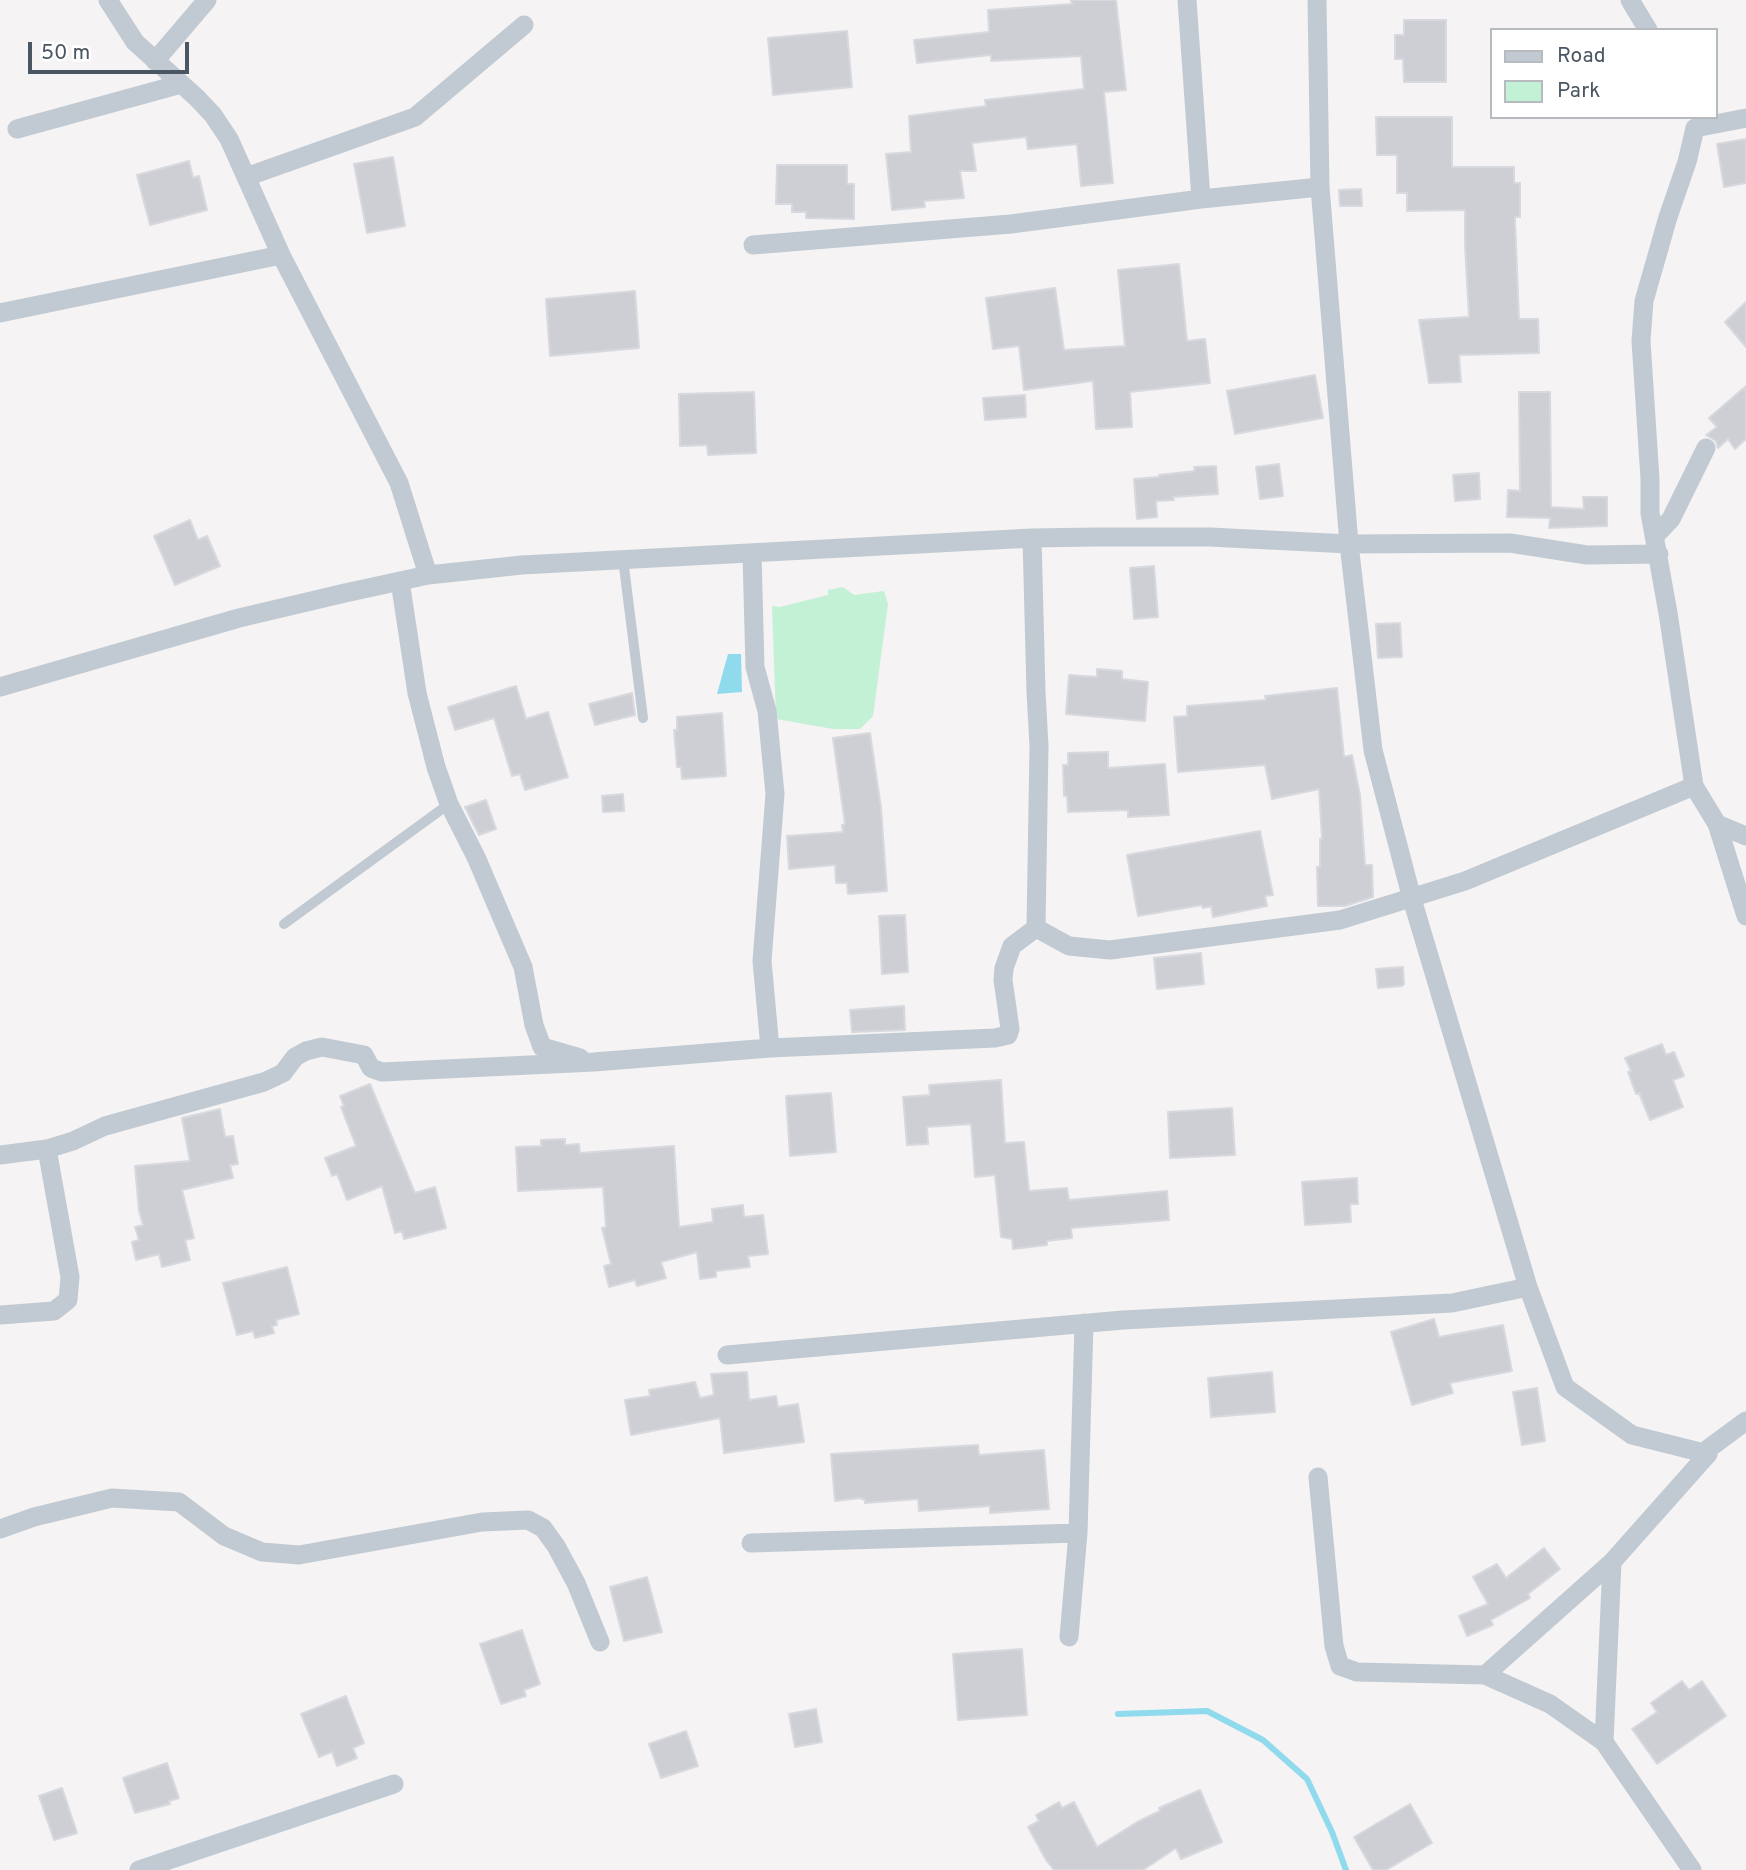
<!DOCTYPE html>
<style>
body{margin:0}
#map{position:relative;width:1746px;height:1870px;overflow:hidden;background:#f5f3f3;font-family:Overpass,sans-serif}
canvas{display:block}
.legend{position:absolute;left:1490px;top:28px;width:228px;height:91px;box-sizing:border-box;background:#fff;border:2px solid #b7bbc0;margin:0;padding:9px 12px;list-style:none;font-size:21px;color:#4a5661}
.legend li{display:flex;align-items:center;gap:14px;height:35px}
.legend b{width:35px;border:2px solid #b7bbc0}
.scale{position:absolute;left:28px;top:42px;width:161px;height:32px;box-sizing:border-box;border:4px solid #4a5661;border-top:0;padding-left:9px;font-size:21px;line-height:24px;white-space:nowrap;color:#4a5661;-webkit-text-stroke:5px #fff;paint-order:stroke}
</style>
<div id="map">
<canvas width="1746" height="1870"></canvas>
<ul class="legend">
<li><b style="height:9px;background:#c1cad2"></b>Road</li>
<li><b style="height:19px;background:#c3f1d5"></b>Park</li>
</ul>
<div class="scale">50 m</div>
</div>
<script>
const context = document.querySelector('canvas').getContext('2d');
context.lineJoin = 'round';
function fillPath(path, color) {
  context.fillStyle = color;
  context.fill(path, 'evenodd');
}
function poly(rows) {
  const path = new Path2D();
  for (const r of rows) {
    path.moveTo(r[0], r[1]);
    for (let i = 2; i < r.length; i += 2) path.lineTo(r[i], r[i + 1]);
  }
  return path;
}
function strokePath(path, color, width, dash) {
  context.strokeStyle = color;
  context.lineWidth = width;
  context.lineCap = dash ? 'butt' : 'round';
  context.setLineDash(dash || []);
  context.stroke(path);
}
const green = poly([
 [843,587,854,595,884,591,888,604,873,716,860,729,833,729,776,719,772,606,780,607,828,595,828,590]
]);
const water = poly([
 [728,654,741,654,742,692,717,694]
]);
const stream = poly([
 [1118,1714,1207,1711,1263,1740,1307,1779,1332,1832,1346,1870]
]);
const building = poly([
 [1071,0,1116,0,1126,90,1104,92,1113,183,1081,186,1077,144,1028,149,1026,137,972,143,976,171,960,171,964,198,924,201,925,207,892,210,886,154,911,152,909,116,986,106,985,100,1084,89,1081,56,991,61,991,55,917,63,914,40,989,32,988,10,1072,4,1071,0],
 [1404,20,1446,20,1446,82,1404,82,1403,59,1395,59,1395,35,1404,35,1404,20],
 [847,31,852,87,773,95,768,38,847,31],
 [1376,117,1452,117,1452,167,1514,167,1514,183,1520,183,1520,217,1515,217,1515,221,1519,319,1538,319,1539,353,1459,355,1461,382,1429,383,1419,320,1469,317,1465,245,1465,210,1407,211,1407,193,1397,193,1397,155,1377,155,1376,117],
 [1746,139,1746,183,1724,187,1717,144,1746,139],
 [393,157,405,226,367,233,354,164,393,157],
 [189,161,193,178,199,176,207,210,150,225,137,175,189,161],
 [777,165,847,165,847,184,854,184,854,219,806,218,806,212,792,212,792,204,776,204,777,165],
 [1361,189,1362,206,1340,206,1339,190,1361,189],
 [1179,264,1187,341,1205,339,1210,383,1130,392,1132,427,1096,429,1093,381,1024,390,1019,346,993,349,986,298,1055,288,1064,350,1125,346,1118,270,1179,264],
 [635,291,639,348,550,356,546,299,635,291],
 [1746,302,1746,347,1725,322,1746,302],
 [1315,375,1323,418,1235,434,1227,391,1315,375],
 [1746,386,1746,439,1735,449,1728,439,1718,448,1716,441,1706,435,1717,427,1709,418,1746,386],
 [754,392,756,453,708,455,707,445,680,446,679,394,754,392],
 [1519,392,1550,392,1551,507,1584,509,1583,497,1607,497,1607,526,1549,528,1550,518,1507,517,1508,490,1520,491,1519,392],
 [1025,395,1026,417,985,420,983,398,1025,395],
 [1279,464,1283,496,1260,499,1256,467,1279,464],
 [1216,466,1218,494,1173,497,1174,500,1156,501,1157,517,1137,519,1134,479,1159,477,1159,475,1195,471,1194,467,1216,466],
 [1479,473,1480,499,1455,501,1453,475,1479,473],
 [190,520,198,540,207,536,220,566,175,585,154,536,190,520],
 [1154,566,1158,617,1134,619,1130,568,1154,566],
 [1400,623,1402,657,1378,658,1376,624,1400,623],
 [1097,669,1122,671,1122,679,1148,682,1145,721,1066,714,1069,675,1097,677,1097,669],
 [516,686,526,719,548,712,568,777,525,790,520,774,512,776,494,718,455,730,448,707,516,686],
 [1337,688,1344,757,1352,755,1360,795,1365,865,1372,865,1373,897,1345,906,1318,906,1317,867,1320,867,1320,839,1322,839,1319,789,1272,799,1265,765,1178,772,1174,717,1187,716,1187,706,1266,700,1265,696,1337,688],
 [632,693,635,715,595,725,589,704,632,693],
 [722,713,726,776,682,779,681,767,677,767,674,730,677,730,677,717,722,713],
 [870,733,881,808,887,891,848,894,847,883,836,883,835,865,789,869,787,836,843,832,842,825,845,824,833,738,870,733],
 [1108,752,1108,768,1165,764,1169,815,1128,817,1128,810,1068,812,1067,796,1064,796,1063,765,1068,765,1068,753,1108,752],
 [623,794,624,811,603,812,602,796,623,794],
 [486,800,496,829,479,835,465,807,486,800],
 [1260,831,1273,895,1265,896,1267,906,1213,917,1211,906,1203,908,1202,905,1138,916,1127,855,1260,831],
 [905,915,908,972,882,974,879,916,905,915],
 [1201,953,1204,984,1157,989,1154,958,1201,953],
 [1403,967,1404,984,1402,986,1378,988,1376,969,1403,967],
 [904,1006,905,1030,852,1032,850,1010,904,1006],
 [1662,1044,1666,1055,1674,1052,1684,1076,1673,1080,1683,1107,1650,1120,1639,1093,1636,1094,1628,1072,1631,1071,1625,1058,1662,1044],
 [1001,1080,1005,1143,1024,1142,1029,1191,1067,1188,1069,1200,1167,1191,1169,1220,1071,1228,1072,1238,1047,1241,1047,1245,1013,1249,1012,1239,1001,1237,995,1175,975,1177,971,1124,927,1127,928,1144,907,1145,903,1097,930,1095,929,1085,1001,1080],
 [370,1084,415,1193,435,1187,446,1228,404,1239,402,1231,395,1233,382,1186,347,1200,337,1174,332,1176,325,1158,356,1146,341,1107,344,1106,340,1096,370,1084],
 [831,1093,836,1152,790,1156,786,1096,831,1093],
 [1232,1108,1235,1155,1170,1158,1168,1112,1232,1108],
 [220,1109,225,1137,233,1136,238,1164,230,1165,233,1178,182,1190,194,1238,185,1240,190,1260,162,1267,159,1254,136,1260,132,1242,139,1240,135,1227,143,1225,139,1211,135,1166,190,1161,182,1118,220,1109],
 [565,1139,565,1145,579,1144,580,1153,674,1146,679,1227,713,1222,712,1209,743,1205,744,1217,763,1215,768,1254,748,1256,750,1267,716,1271,716,1277,700,1279,697,1252,661,1262,666,1278,637,1286,635,1280,609,1287,604,1266,611,1264,602,1228,606,1227,603,1187,518,1191,516,1147,541,1146,541,1140,565,1139],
 [1357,1178,1358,1204,1350,1204,1351,1222,1305,1225,1302,1182,1357,1178],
 [287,1267,299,1314,276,1320,277,1325,272,1326,274,1333,255,1338,253,1331,237,1335,223,1283,287,1267],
 [1434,1319,1439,1337,1503,1325,1512,1371,1450,1383,1453,1393,1412,1405,1391,1332,1434,1319],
 [747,1372,749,1400,776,1396,778,1407,798,1404,804,1442,724,1453,720,1418,631,1435,625,1400,650,1396,649,1390,695,1382,700,1398,714,1395,711,1374,747,1372],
 [1272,1372,1275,1412,1211,1417,1208,1378,1272,1372],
 [1537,1388,1545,1441,1522,1445,1513,1392,1537,1388],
 [978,1445,979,1455,1044,1450,1049,1509,990,1513,990,1506,919,1511,918,1499,865,1503,865,1500,860,1498,835,1501,831,1454,978,1445],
 [1544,1548,1560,1569,1528,1594,1530,1598,1491,1620,1493,1625,1467,1636,1459,1616,1488,1604,1473,1577,1497,1564,1506,1578,1544,1548],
 [647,1577,662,1632,624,1641,610,1587,647,1577],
 [522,1630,540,1684,524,1690,526,1696,501,1704,480,1644,522,1630],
 [1022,1649,1027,1715,958,1720,953,1654,1022,1649],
 [1682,1681,1689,1690,1702,1681,1726,1716,1657,1764,1632,1729,1657,1712,1651,1703,1682,1681],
 [346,1696,364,1743,353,1748,357,1758,337,1766,332,1752,319,1757,301,1714,346,1696],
 [816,1709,822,1742,795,1747,789,1714,816,1709],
 [686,1731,698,1766,661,1778,649,1744,686,1731],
 [167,1763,179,1798,169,1801,170,1804,135,1813,123,1778,167,1763],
 [62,1788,77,1833,54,1840,39,1796,62,1788],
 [1200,1790,1222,1842,1181,1859,1176,1848,1143,1870,1054,1870,1046,1860,1028,1827,1039,1821,1036,1815,1059,1802,1062,1808,1074,1802,1097,1847,1139,1821,1160,1811,1159,1808,1200,1790],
 [1410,1804,1432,1843,1386,1870,1373,1870,1354,1837,1410,1804]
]);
const service = poly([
 [623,559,643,718],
 [284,924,449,804]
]);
const minor = poly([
 [108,0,135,42,197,98,213,115,229,139,281,255,399,483,428,575],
 [1187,0,1201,199],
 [1317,0,1320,187,1349,544,1373,750,1412,899,1528,1287,1565,1387,1632,1435,1708,1454],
 [1630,0,1648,30],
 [155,61,207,0],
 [1746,118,1695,128,1687,162,1668,217,1644,301,1641,341,1650,479,1650,513,1668,613,1694,786,1717,824,1746,836],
 [17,129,181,84],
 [246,177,415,117,524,25],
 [753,245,1011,224,1201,199,1320,187],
 [0,313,281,255],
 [1655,536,1671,519,1706,448],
 [752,554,755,667,767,711,775,794,762,961,770,1048],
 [400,581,417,693,436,767,449,804,476,857,523,967,534,1025,542,1047,580,1058],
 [0,687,239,618,345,593,428,575,522,565,1032,538,1096,537,1210,537,1349,544,1510,543,1587,555,1659,554],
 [1717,824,1746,916],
 [1036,928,1069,946,1110,950,1340,920,1465,881,1694,786],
 [0,1155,47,1149,73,1141,105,1126,264,1082,283,1073,295,1057,306,1051,322,1047,364,1055,371,1068,382,1072,594,1062,770,1048,995,1038,1008,1035,1010,1029,1003,980,1004,968,1012,946,1036,928,1039,746,1036,692,1032,538],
 [0,1315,54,1311,68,1300,70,1277,47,1149],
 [727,1355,1123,1320,1452,1303,1528,1287],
 [1318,1477,1334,1646,1340,1666,1357,1672,1485,1675,1612,1562],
 [0,1529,34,1517,112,1498,179,1502,224,1536,262,1552,299,1555,482,1522,528,1520,543,1528,556,1546,576,1583,600,1642],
 [751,1543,1078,1533],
 [1069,1637,1078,1533,1084,1323],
 [1485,1675,1550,1704,1604,1742],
 [139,1870,394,1784],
 [1692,1870,1604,1742,1612,1562,1708,1454,1708,1449,1746,1421]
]);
fillPath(green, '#c3f1d5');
fillPath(water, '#90daee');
strokePath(stream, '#90daee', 6);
fillPath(building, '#cdcfd5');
strokePath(building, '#d7d9de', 2);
strokePath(service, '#c1cad2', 10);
strokePath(minor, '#c1cad2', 19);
</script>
